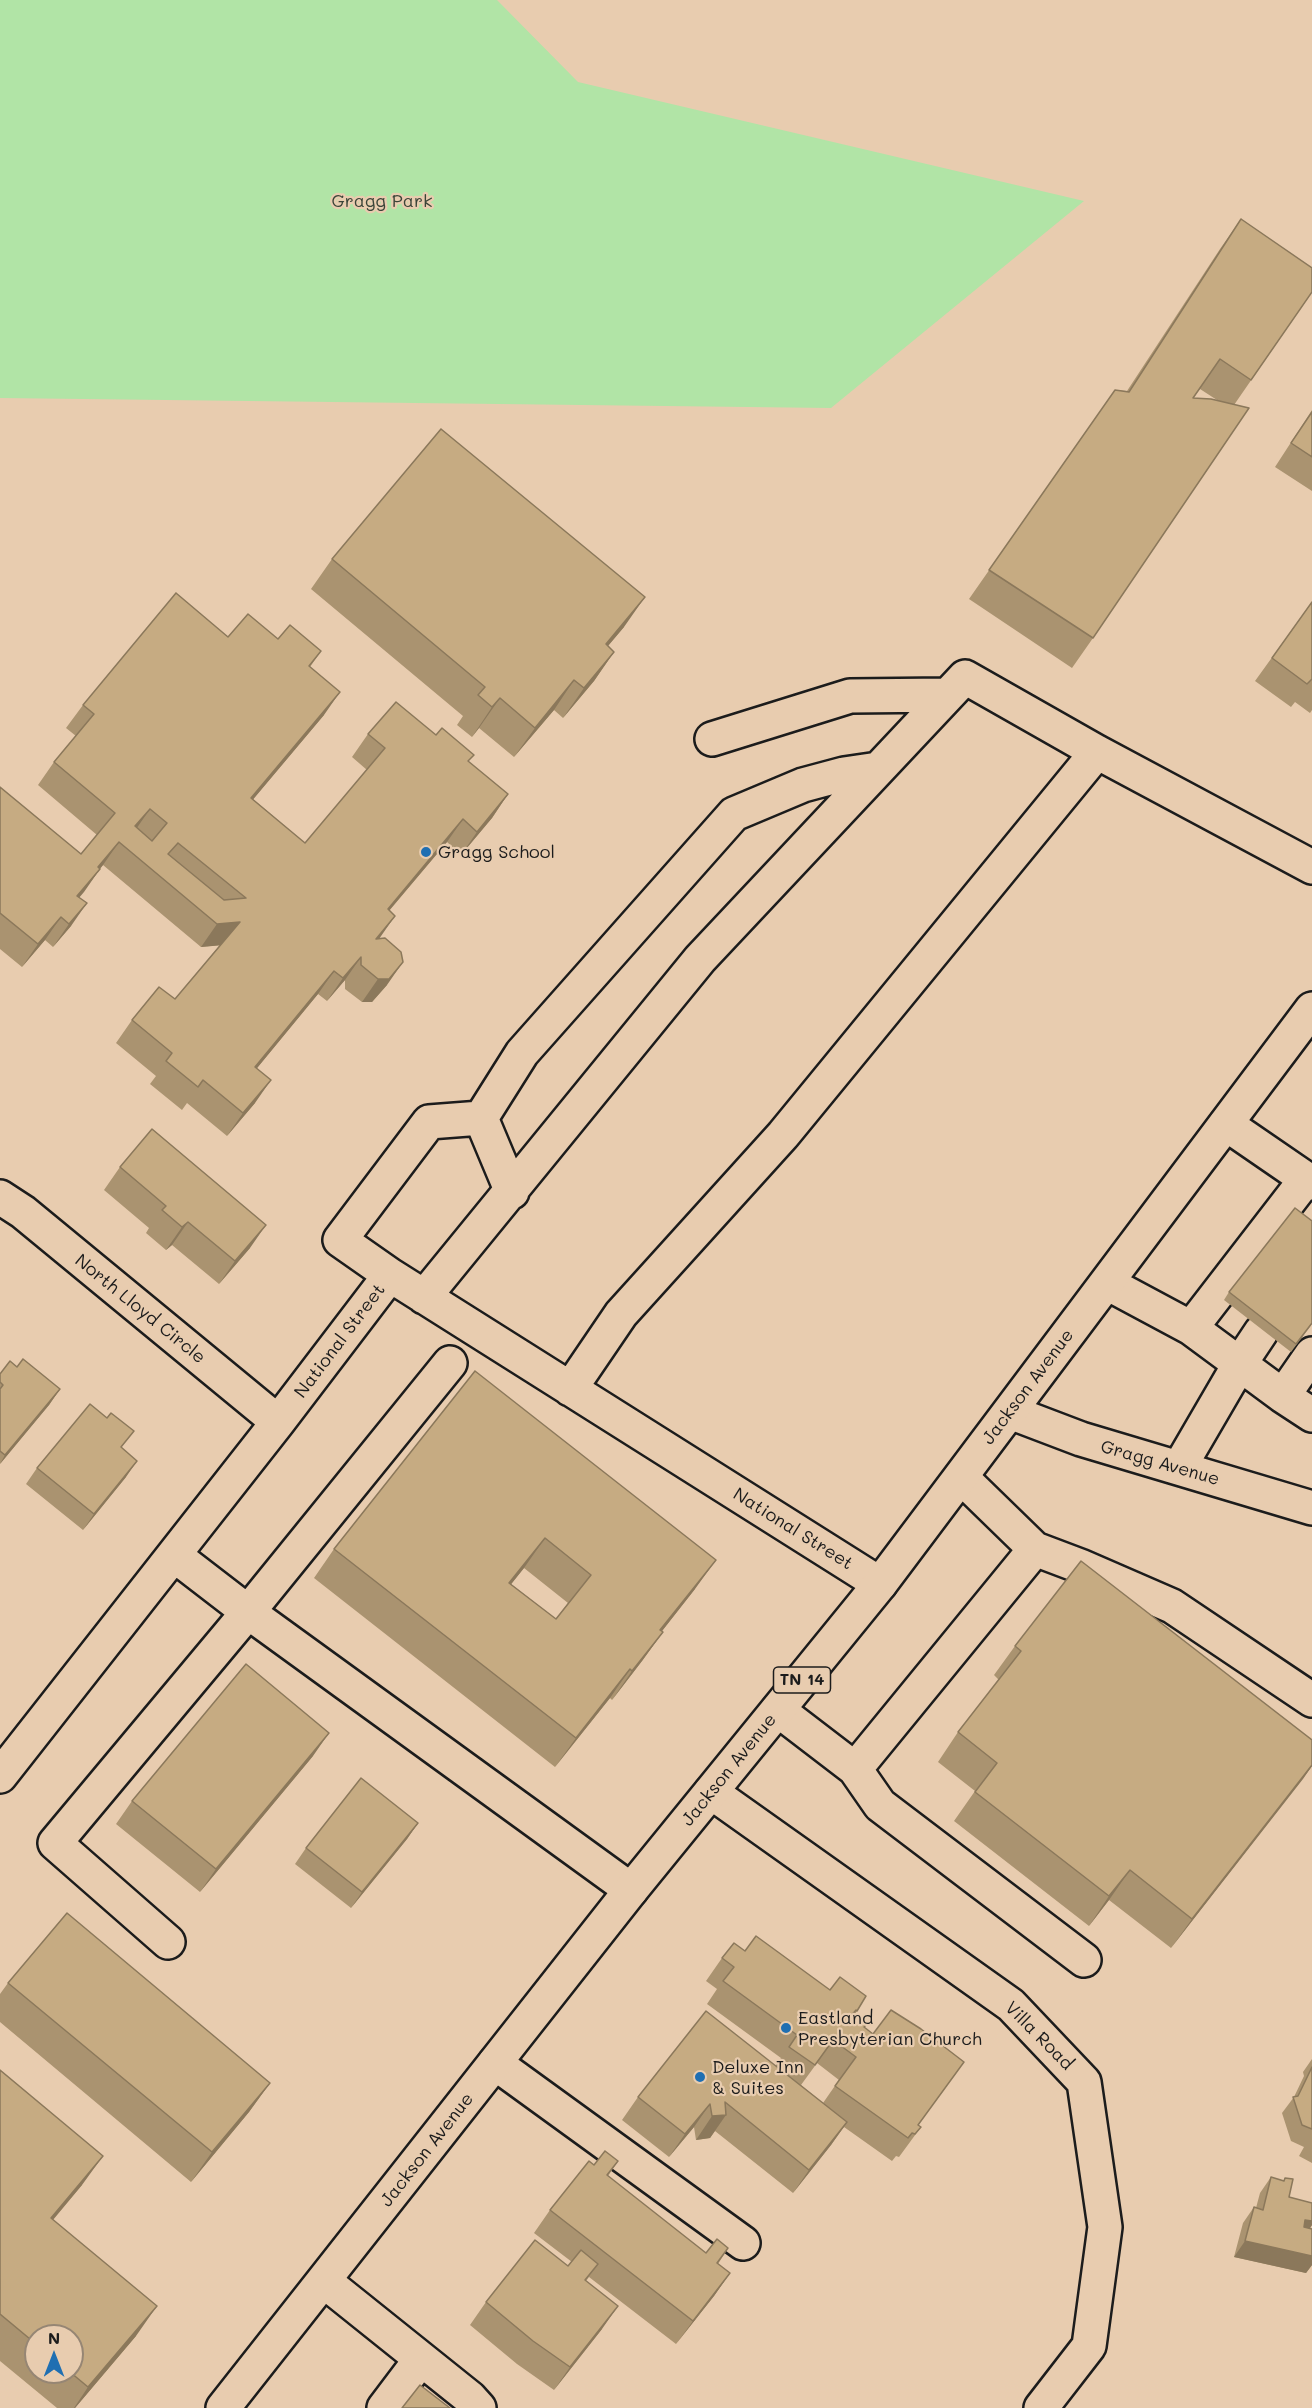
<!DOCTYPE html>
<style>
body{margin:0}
#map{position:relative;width:1312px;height:2408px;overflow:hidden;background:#e8ccaf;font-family:Mali,sans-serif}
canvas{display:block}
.north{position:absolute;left:24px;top:2324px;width:60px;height:60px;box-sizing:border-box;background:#e8ccaf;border:2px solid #968674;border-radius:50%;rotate:0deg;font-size:16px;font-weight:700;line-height:24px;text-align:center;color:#1c1c1c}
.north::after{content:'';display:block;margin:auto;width:21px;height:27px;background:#1f6fb2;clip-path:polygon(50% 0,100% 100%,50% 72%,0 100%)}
</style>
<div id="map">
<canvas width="1312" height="2408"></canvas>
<div class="north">N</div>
</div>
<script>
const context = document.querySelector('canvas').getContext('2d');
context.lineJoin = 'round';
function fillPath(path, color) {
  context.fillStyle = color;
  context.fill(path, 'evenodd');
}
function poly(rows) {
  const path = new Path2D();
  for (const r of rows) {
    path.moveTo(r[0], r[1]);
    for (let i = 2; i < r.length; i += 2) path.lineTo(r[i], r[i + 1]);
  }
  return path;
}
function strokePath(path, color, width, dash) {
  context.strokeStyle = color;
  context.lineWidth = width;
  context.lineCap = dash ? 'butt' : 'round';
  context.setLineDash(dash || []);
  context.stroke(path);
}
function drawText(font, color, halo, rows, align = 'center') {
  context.font = font + ' Mali,sans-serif';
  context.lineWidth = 4.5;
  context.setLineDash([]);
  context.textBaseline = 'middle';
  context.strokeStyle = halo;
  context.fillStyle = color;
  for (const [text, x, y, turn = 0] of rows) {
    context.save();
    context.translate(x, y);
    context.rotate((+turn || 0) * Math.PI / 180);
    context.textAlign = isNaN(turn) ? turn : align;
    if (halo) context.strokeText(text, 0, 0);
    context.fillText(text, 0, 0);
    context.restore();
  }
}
const green = poly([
 [0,0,497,0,578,82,1084,201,831,408,0,398]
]);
const minor = poly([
 [712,739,850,696,948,695],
 [481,1118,522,1053,734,814,803,785,844,774,878,769],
 [481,1118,512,1192],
 [1226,1124,1306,1179],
 [1312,1183,1306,1179,1191,1328,1283,1396,1312,1354],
 [0,1197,23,1212,278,1422],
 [390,1275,340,1240,429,1122,481,1118],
 [1107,1283,1191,1328],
 [424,1297,700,959,965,677,1097,752,1312,867],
 [570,1389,621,1314,783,1135,1097,752],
 [1283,1396,1312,1415],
 [1010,1412,1081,1439,1312,1508],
 [1179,1468,1239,1365,1261,1332],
 [961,1477,1035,1549,1080,1566,1172,1606,1312,1700],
 [174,1555,248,1612,631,1890],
 [778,1710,855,1769,880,1805,1084,1960],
 [855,1769,1035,1549],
 [0,1776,278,1422,390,1275,880,1584],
 [711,1792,1011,2005,1084,2082,1105,2227,1089,2346,1041,2408],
 [168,1942,55,1843,248,1612,450,1363],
 [495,2063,743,2243],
 [324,2281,470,2398,479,2408],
 [384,2408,421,2359]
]);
const major = poly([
 [223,2408,631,1890,880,1584,1312,1009]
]);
const wall = poly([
 [1241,219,1312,292,1234,405,1093,638,1072,668,969,599,1115,390,1127,391,1220,249],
 [1200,389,1217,400,1193,398],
 [1312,410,1312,491,1275,467],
 [332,559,624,627,608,646,614,652,594,681,563,718,554,710,514,757,479,728,472,737,457,725,463,716,311,589],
 [1312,602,1312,710,1310,713,1295,702,1291,707,1255,681],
 [228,637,278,639,321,651,310,667,324,715,253,799,305,843,367,770,352,757,368,734,469,762,508,794,492,818,461,855,447,842,389,911,379,939,387,985,372,1002,362,1002,345,989,345,980,327,1001,318,994,257,1068,255,1103,227,1136,187,1103,182,1110,150,1084,156,1076,116,1043,132,1020,175,999,220,945,201,947,103,865,79,897,71,926,53,947,45,940,22,967,0,949,0,787,81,854,97,835,38,785,54,762,76,736,66,728,83,705],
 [120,1167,250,1248,219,1284,172,1245,166,1250,146,1233,149,1228,104,1190],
 [1312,1221,1312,1324,1291,1352,1224,1300,1229,1292],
 [17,1367,60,1389,49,1405,0,1464,0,1374],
 [475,1371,695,1589,662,1631,663,1632,642,1661,612,1700,610,1698,555,1767,314,1578,334,1549],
 [524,1568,568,1603,556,1619,511,1584],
 [107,1418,122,1448,126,1477,83,1530,26,1484,37,1468],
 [1015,1646,1312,1740,1312,1766,1171,1948,1109,1900,1089,1926,954,1821,975,1791,938,1762,958,1732,999,1680,994,1675],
 [313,1756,200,1892,116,1824,132,1801],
 [418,1823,407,1839,351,1908,295,1864,306,1848],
 [745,1951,830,1990,857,2011,852,2019,873,2034,964,2062,918,2125,921,2127,899,2157,896,2156,892,2161,844,2127,831,2145,793,2193,715,2131,710,2138,696,2140,694,2127,669,2157,622,2120,638,2097,776,2065,781,2058,707,2004,717,1989,706,1981,722,1958],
 [817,2063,839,2080,823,2103,801,2085],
 [8,1983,270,2083,249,2112,191,2182,0,2022,0,1994],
 [1312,2059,1312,2163,1299,2156,1304,2147,1291,2141,1282,2113,1294,2097,1304,2076,1303,2072],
 [0,2070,82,2185,53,2220,136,2336,75,2408,57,2408,0,2361],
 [36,2336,72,2372,36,2372],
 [618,2161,608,2176,706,2253,728,2248,718,2264,730,2273,714,2296,676,2344,589,2277,586,2281,602,2329,554,2390,517,2364,470,2325,486,2302,568,2266,572,2262,534,2233,550,2210,594,2165],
 [1271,2177,1284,2181,1285,2178,1289,2197,1312,2203,1312,2225,1310,2228,1312,2229,1312,2265,1306,2273,1234,2257,1243,2223,1254,2207,1256,2208,1260,2193]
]);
const shadedWall = poly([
 [645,597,624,627,585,673,606,644],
 [614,652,594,681,563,718,584,688],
 [574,680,554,710,514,757,535,728],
 [340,692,324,715,235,821,251,798],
 [500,698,479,728,472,737,492,707],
 [508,794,492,818,461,855,477,832],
 [150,809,134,832,135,826],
 [463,819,447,842,371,932,388,909],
 [119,842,103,865,82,890,98,867],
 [100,869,84,892,61,919,77,896],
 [87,903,71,926,53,947,69,924],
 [395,916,379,939,360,962,376,939],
 [61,917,45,940,22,967,38,944],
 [240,922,224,945,201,947,217,924],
 [361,957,345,980,327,1001,343,978],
 [403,962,387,985,372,1002,362,1002,378,979],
 [334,971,318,994,239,1090,255,1067],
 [271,1080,255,1103,227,1136,243,1113],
 [188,1222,172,1245,166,1250,182,1227],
 [266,1225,250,1248,219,1284,235,1261],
 [60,1389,49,1405,0,1464,5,1455],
 [137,1461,126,1477,83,1530,94,1514],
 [545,1538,524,1568,489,1612,509,1583],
 [716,1560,695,1589,640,1659,660,1630],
 [663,1632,642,1661,612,1700,632,1671],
 [630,1669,610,1698,555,1767,576,1738],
 [329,1733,313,1756,200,1892,216,1869],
 [1312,1765,1312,1766,1303,1779,1171,1948,1192,1919],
 [418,1823,407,1839,351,1908,362,1892],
 [1130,1870,1109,1900,1089,1926,1109,1896],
 [270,2083,249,2112,191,2182,212,2152],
 [710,2104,694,2127,669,2157,685,2134],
 [726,2115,710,2138,696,2140,712,2116],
 [847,2122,831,2145,793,2193,809,2170],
 [103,2156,82,2185,30,2247,51,2218],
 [1305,2220,1312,2221,1312,2225,1304,2237,1294,2236],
 [1245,2241,1312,2256,1312,2265,1306,2273,1234,2257],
 [730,2273,714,2296,676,2344,693,2321],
 [157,2306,136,2336,75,2408,74,2408,88,2387],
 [618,2306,602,2329,554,2390,570,2367]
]);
const building = poly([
 [1241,219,1312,268,1312,292,1251,380,1220,359,1193,398,1211,399,1249,408,1093,638,989,570,1115,390,1129,392,1241,219],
 [1312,412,1312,457,1291,443,1312,412],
 [441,429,645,597,606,644,614,652,584,688,574,680,535,728,500,698,492,707,478,695,485,687,332,559,441,429],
 [176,593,228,637,248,614,278,639,290,625,321,651,309,666,340,692,251,798,305,843,385,748,368,734,396,702,436,735,442,728,474,755,468,761,508,794,477,832,463,819,388,909,395,916,376,939,385,938,401,952,403,962,389,979,378,979,361,965,361,957,343,978,334,971,255,1067,271,1080,243,1113,203,1080,198,1087,166,1061,172,1053,132,1020,159,987,175,999,240,922,217,924,119,842,98,867,100,869,77,896,87,903,69,924,61,917,38,944,0,913,0,787,81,854,115,813,54,762,94,714,83,705,176,593],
 [150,809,167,823,152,841,135,826,150,809],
 [178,843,246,898,224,900,168,854,178,843],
 [1312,602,1312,679,1307,684,1272,658,1312,602],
 [152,1129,266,1225,235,1261,188,1222,182,1227,162,1210,166,1206,120,1167,152,1129],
 [1295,1208,1312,1221,1312,1323,1296,1344,1229,1292,1295,1208],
 [23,1359,60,1389,5,1455,0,1451,0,1389,3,1385,0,1382,0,1374,10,1361,17,1367,23,1359],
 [475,1371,716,1560,660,1630,663,1632,632,1671,630,1669,576,1738,334,1549,475,1371],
 [545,1538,591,1575,556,1619,509,1583,545,1538],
 [90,1404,107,1418,111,1413,134,1431,121,1447,137,1461,94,1514,37,1468,90,1404],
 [1081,1561,1312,1740,1312,1765,1192,1919,1130,1870,1109,1896,975,1792,997,1763,958,1732,1021,1651,1015,1646,1081,1561],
 [246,1664,329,1733,216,1869,132,1801,246,1664],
 [361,1778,418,1823,362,1892,306,1848,361,1778],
 [67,1913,270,2083,212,2152,8,1983,67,1913],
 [756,1936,830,1990,840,1977,866,1996,857,2011,856,2010,850,2017,857,2022,859,2018,867,2024,864,2027,873,2034,891,2010,921,2029,964,2062,918,2125,921,2127,915,2134,912,2133,908,2138,835,2086,856,2057,833,2040,815,2065,789,2047,797,2035,723,1981,734,1967,722,1958,734,1943,745,1951,756,1936],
 [706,2011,847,2122,809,2170,725,2102,726,2115,712,2116,710,2104,685,2134,638,2097,706,2011],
 [1312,2067,1312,2129,1302,2125,1293,2097,1298,2096,1312,2067],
 [0,2070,103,2156,51,2218,157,2306,88,2387,70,2372,72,2372,72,2336,36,2336,36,2344,0,2314,0,2070],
 [605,2151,618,2161,607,2175,706,2253,717,2239,728,2248,717,2263,730,2273,693,2321,550,2210,589,2161,594,2165,605,2151],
 [1271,2177,1284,2181,1285,2178,1293,2179,1289,2197,1312,2203,1312,2221,1305,2220,1304,2227,1312,2229,1312,2256,1245,2241,1254,2207,1263,2210,1271,2177],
 [535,2240,568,2266,581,2250,598,2264,585,2280,618,2306,570,2367,533,2341,486,2302,535,2240],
 [420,2385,450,2408,402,2408,420,2385]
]);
const markers = [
 [426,852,6,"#1f6fb2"],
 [786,2028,6,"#1f6fb2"],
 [700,2077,6,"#1f6fb2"]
];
const shields = [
 [802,1680,57]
];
const shieldNames = [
 ["TN 14",802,1680]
];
const parkNames = [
 ["Gragg Park",382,201]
];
const poiNames = [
 ["Gragg School",438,852],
 ["Eastland",798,2018],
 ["Presbyterian Church",798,2039],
 ["Deluxe Inn",712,2067],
 ["& Suites",712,2088]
];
const streetNames = [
 ["North Lloyd Circle",140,1309,39],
 ["National Street",340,1341,-53],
 ["Jackson Avenue",1028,1387,-53],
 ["Gragg Avenue",1160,1463,16],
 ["National Street",793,1529,32],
 ["Jackson Avenue",729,1770,-51],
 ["Villa Road",1039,2036,45],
 ["Jackson Avenue",427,2150,-52]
];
fillPath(green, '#b1e4a6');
strokePath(minor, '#1c1c1c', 38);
strokePath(major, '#1c1c1c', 38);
strokePath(minor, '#e8ccaf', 33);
strokePath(major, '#e8ccaf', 33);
fillPath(wall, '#aa9370');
fillPath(shadedWall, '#8b785b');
fillPath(building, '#c6ab82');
strokePath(building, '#8b785b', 1.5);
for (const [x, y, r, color] of markers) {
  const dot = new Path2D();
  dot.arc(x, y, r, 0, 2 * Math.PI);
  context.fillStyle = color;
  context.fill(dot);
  strokePath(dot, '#e8ccaf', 2);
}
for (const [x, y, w] of shields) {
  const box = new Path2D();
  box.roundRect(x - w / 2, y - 13, w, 26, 4.5);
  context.fillStyle = '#e8ccaf';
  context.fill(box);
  strokePath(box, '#1c1c1c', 1.5);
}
drawText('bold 16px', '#1c1c1c', null, shieldNames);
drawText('18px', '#3a4438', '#e8ccaf', parkNames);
drawText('18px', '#1c1c1c', '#e8ccaf', poiNames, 'left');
drawText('18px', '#1c1c1c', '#e8ccaf', streetNames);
</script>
